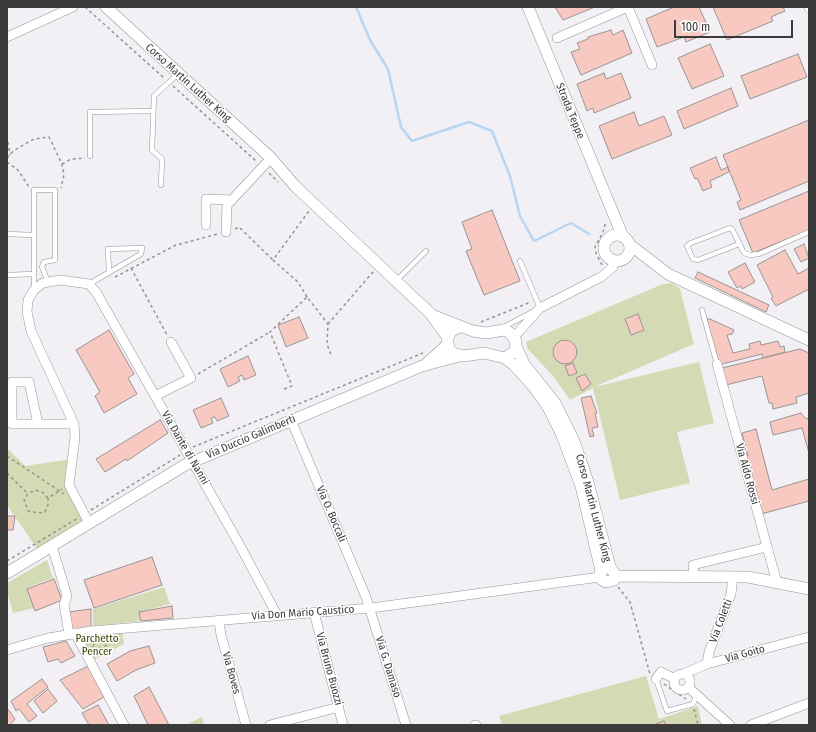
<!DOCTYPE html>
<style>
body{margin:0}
#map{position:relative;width:816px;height:732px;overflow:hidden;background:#f2f0f4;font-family:"Fira Sans Condensed",sans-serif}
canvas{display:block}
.frame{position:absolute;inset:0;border:8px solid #3b3b3c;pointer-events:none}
.scale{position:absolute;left:674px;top:20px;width:119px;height:18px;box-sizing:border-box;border:2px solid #3b3b3c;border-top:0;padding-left:5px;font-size:12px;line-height:14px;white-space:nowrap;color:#3b3b3c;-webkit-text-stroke:3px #fffeff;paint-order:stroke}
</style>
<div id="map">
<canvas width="816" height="732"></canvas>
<div class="frame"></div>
<div class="scale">100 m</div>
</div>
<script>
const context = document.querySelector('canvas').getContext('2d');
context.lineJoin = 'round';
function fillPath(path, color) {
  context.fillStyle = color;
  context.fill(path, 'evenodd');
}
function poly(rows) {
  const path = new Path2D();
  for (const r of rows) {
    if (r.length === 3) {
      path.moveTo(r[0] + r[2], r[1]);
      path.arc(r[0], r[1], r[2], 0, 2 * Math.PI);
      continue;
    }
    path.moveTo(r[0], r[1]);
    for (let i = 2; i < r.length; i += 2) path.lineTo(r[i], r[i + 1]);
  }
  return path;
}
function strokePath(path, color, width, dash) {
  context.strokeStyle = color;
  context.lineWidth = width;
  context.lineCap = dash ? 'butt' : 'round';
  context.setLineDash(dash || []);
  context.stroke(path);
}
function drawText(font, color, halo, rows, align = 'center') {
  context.font = font + ' "Fira Sans Condensed",sans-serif';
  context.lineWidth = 3;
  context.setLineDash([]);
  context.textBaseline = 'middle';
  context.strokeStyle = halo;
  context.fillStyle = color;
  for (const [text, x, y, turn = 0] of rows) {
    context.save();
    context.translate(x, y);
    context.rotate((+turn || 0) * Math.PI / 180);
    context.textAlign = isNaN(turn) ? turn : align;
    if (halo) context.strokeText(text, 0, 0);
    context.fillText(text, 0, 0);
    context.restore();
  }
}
const green = poly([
 [672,283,680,289,694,344,594,387,699,362,714,423,677,432,690,483,620,500,593,388,570,400,553,376,527,348,526,342,663,284],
 [7,448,25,466,72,459,69,485,89,523,40,553,7,505],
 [47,560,53,578,29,587,34,608,13,613,7,591,7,583],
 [164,587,170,604,140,612,141,621,93,626,93,609],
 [122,631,124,644,92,661,78,635],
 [646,676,659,719,698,706,702,725,502,725,499,716],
 [202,717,204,725,185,725]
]);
const stream = poly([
 [356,7,370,40,388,69,401,127,412,141,469,122,492,131,510,176,520,216,534,241,571,223,589,234]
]);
const building = poly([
 [555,7,595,7,563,20,555,7],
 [674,7,699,7,710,32,686,42,684,37,657,47,646,19,674,7],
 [713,7,783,7,785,11,771,17,773,21,727,40,713,7],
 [611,30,613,35,623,30,632,53,581,75,571,52,580,49,577,43,588,39,588,37,611,30],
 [710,44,724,76,692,89,678,58,710,44],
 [798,54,807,77,750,99,741,76,798,54],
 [604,73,606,79,621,73,631,98,594,113,593,108,587,111,577,84,604,73],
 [731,88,738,106,684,129,677,111,731,88],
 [634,112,639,126,664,116,672,135,612,159,599,126,634,112],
 [809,120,809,181,740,210,737,202,741,200,723,155,809,120],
 [716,157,721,170,728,167,729,172,710,181,712,187,703,191,697,178,695,179,690,168,716,157],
 [809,191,809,230,753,253,739,220,809,191],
 [492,210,520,281,484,295,466,251,472,249,462,222,492,210],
 [804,244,809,258,801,262,794,249,804,244],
 [785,250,798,274,809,268,809,289,776,306,771,298,773,297,757,265,785,250],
 [745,263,755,282,742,289,741,286,737,288,728,272,745,263],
 [698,272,769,305,766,312,695,278,698,272],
 [638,314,644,330,631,335,625,319,638,314],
 [299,317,308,338,286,347,278,325,299,317],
 [707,319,710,319,734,330,732,334,727,335,733,353,750,349,749,344,760,341,761,345,778,341,780,347,784,346,785,352,763,358,762,354,718,365,707,319],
 [109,330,134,374,128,378,137,394,104,413,95,396,100,392,76,350,109,330],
 [565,352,12],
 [800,349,809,353,809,393,796,397,797,403,773,409,772,403,769,403,762,376,726,385,722,368,800,349],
 [248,356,256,375,244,380,242,375,238,377,240,381,228,387,220,369,248,356],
 [573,363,577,373,569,376,565,366,573,363],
 [585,374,591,384,582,391,576,378,585,374],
 [591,396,597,413,595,413,598,427,592,428,594,436,590,437,581,398,591,396],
 [221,398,229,416,217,421,215,417,211,418,213,423,201,428,193,410,221,398],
 [801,413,806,419,809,418,809,453,802,428,773,435,770,422,801,413],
 [160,420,168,433,127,461,126,459,105,472,96,459,160,420],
 [756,429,772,490,809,479,809,501,761,514,745,457,748,456,742,433,756,429],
 [7,516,15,516,13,530,7,530,7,516],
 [152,557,162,585,94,608,84,580,152,557],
 [54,579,62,600,35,611,27,589,54,579],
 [172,606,173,618,141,621,139,612,172,606],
 [91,609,91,627,71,631,68,612,91,609],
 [66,641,75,656,61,663,58,659,48,662,43,647,66,641],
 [149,646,155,663,136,670,117,681,107,664,130,651,149,646],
 [88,666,104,697,83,709,60,680,88,666],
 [42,679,48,687,27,704,37,716,29,722,19,709,16,711,11,701,42,679],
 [149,687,169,725,148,725,134,696,149,687],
 [48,689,57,701,43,713,34,701,48,689],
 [98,705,109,725,89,725,82,713,98,705],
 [7,708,15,719,10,725,7,725,7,708],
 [664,721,666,725,653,725,664,721]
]);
const path = poly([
 [85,7,164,78],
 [173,86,256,161],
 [7,136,10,155],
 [7,158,13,151,34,139,49,137,62,164,64,175,61,188],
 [7,162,18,170,29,187],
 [62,164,71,159,85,158],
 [269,173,278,182],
 [235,229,239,227,273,260],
 [602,265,596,253,595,247,603,232,606,221],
 [131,268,167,335],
 [115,277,176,245,218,234],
 [307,297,298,282,273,260,309,211],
 [481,322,531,302],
 [328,324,373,272],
 [198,374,270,332],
 [284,389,292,386,270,332,307,297,328,324,327,344,331,355],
 [193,447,423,353],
 [7,456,64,494],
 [7,473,28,494],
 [48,498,42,492,35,490,28,494,24,499,28,511,38,513,45,512,48,505,48,498,62,489],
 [91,510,180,455],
 [7,561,78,518],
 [618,587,630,602,650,674],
 [93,647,95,642,98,639],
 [93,650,104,647,109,643,111,638],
 [664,684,686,699],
 [694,709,698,725]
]);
const service = poly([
 [90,156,90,112,153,111],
 [161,185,162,159,152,150,154,96,178,74],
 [7,234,33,235],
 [739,244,698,260,693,259,687,246,691,243,730,228,732,229,744,253,750,255,759,254,809,232],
 [7,275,33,274],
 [396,281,426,251],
 [89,284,141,254,142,248,108,249,109,273],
 [34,290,34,190,55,190,55,260,44,262,42,267,48,282],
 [702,310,717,364],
 [502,328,540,308,520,261],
 [656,679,667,711,693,704,697,695]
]);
const minor = poly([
 [628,7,652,65],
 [809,7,809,8],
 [7,37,73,7],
 [557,38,628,7],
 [206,225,206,199,232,200],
 [226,232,227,205,271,158],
 [514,337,540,308,601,277,613,267,612,260],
 [717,364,777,583],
 [155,396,191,378,171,342],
 [291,420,366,597,406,725],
 [8,421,12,424,74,424],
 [12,424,12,382,29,382,38,424],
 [89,523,69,485,75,437,74,424,31,331,27,312,28,300,34,290,43,283,60,280,89,284,96,292,238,542,277,615],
 [52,546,67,596,64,605,69,634],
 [694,577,693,565,767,547],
 [314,612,343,725],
 [219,621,221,635,246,725],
 [75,633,124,725],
 [7,650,48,638,91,631,371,608,600,577],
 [707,664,709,652,731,594,733,577],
 [683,674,707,664,809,637],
 [682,682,8],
 [656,679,661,672,675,679],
 [688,687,730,725],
 [270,725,339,707],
 [475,725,476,725],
 [751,725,809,703]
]);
const tertiary = poly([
 [106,7,271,158,295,186,431,314,448,338],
 [528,7,623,237],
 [617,248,13],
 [629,244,668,274,809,340],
 [432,315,473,331,486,333,504,330,509,332,516,341,515,351,505,358,484,353,464,356,454,354,450,351,447,340,451,331,460,327],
 [516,346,524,364,555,403,574,441,588,482,610,567,615,574,614,580,606,582,601,579,600,573,605,568,610,567],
 [505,358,514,365,533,386,548,407,561,433,581,486,601,571],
 [426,364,447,345],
 [7,573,185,465,422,366,459,356],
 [615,576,748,577,809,589]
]);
const streetNames = [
 ["Corso Martin Luther King",188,83,42],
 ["Strada Teppe",570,111,68],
 ["Via Duccio Galimberti",251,437,-23],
 ["Via Dante di Nanni",185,448,60],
 ["Via Aldo Rossi",747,474,75],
 ["Corso Martin Luther King",593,508,75],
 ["Via O. Boccali",331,514,67],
 ["Via Don Mario Caustico",303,613,-4],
 ["Via Coletti",721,621,-69],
 ["Via Goito",745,654,-15],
 ["Via G. Damaso",388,667,73],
 ["Via Bruno Buozzi",329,669,75],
 ["Via Boves",231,673,75]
];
const parkNames = [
 ["Parchetto",97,639],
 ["Pencer",97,652]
];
fillPath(green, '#d4dab4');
strokePath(stream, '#b7d6f4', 2.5);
fillPath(building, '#f7c9c0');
strokePath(building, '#989494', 1);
strokePath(service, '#969497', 5.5);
strokePath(minor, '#969497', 10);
strokePath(tertiary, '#969497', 12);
strokePath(path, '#939295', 1.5, [3, 3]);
strokePath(service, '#fff', 4.5);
strokePath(minor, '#fff', 9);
strokePath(tertiary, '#fff', 11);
drawText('11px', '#3b3b3c', '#fffeff', streetNames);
drawText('11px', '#404501', '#fffeff', parkNames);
</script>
